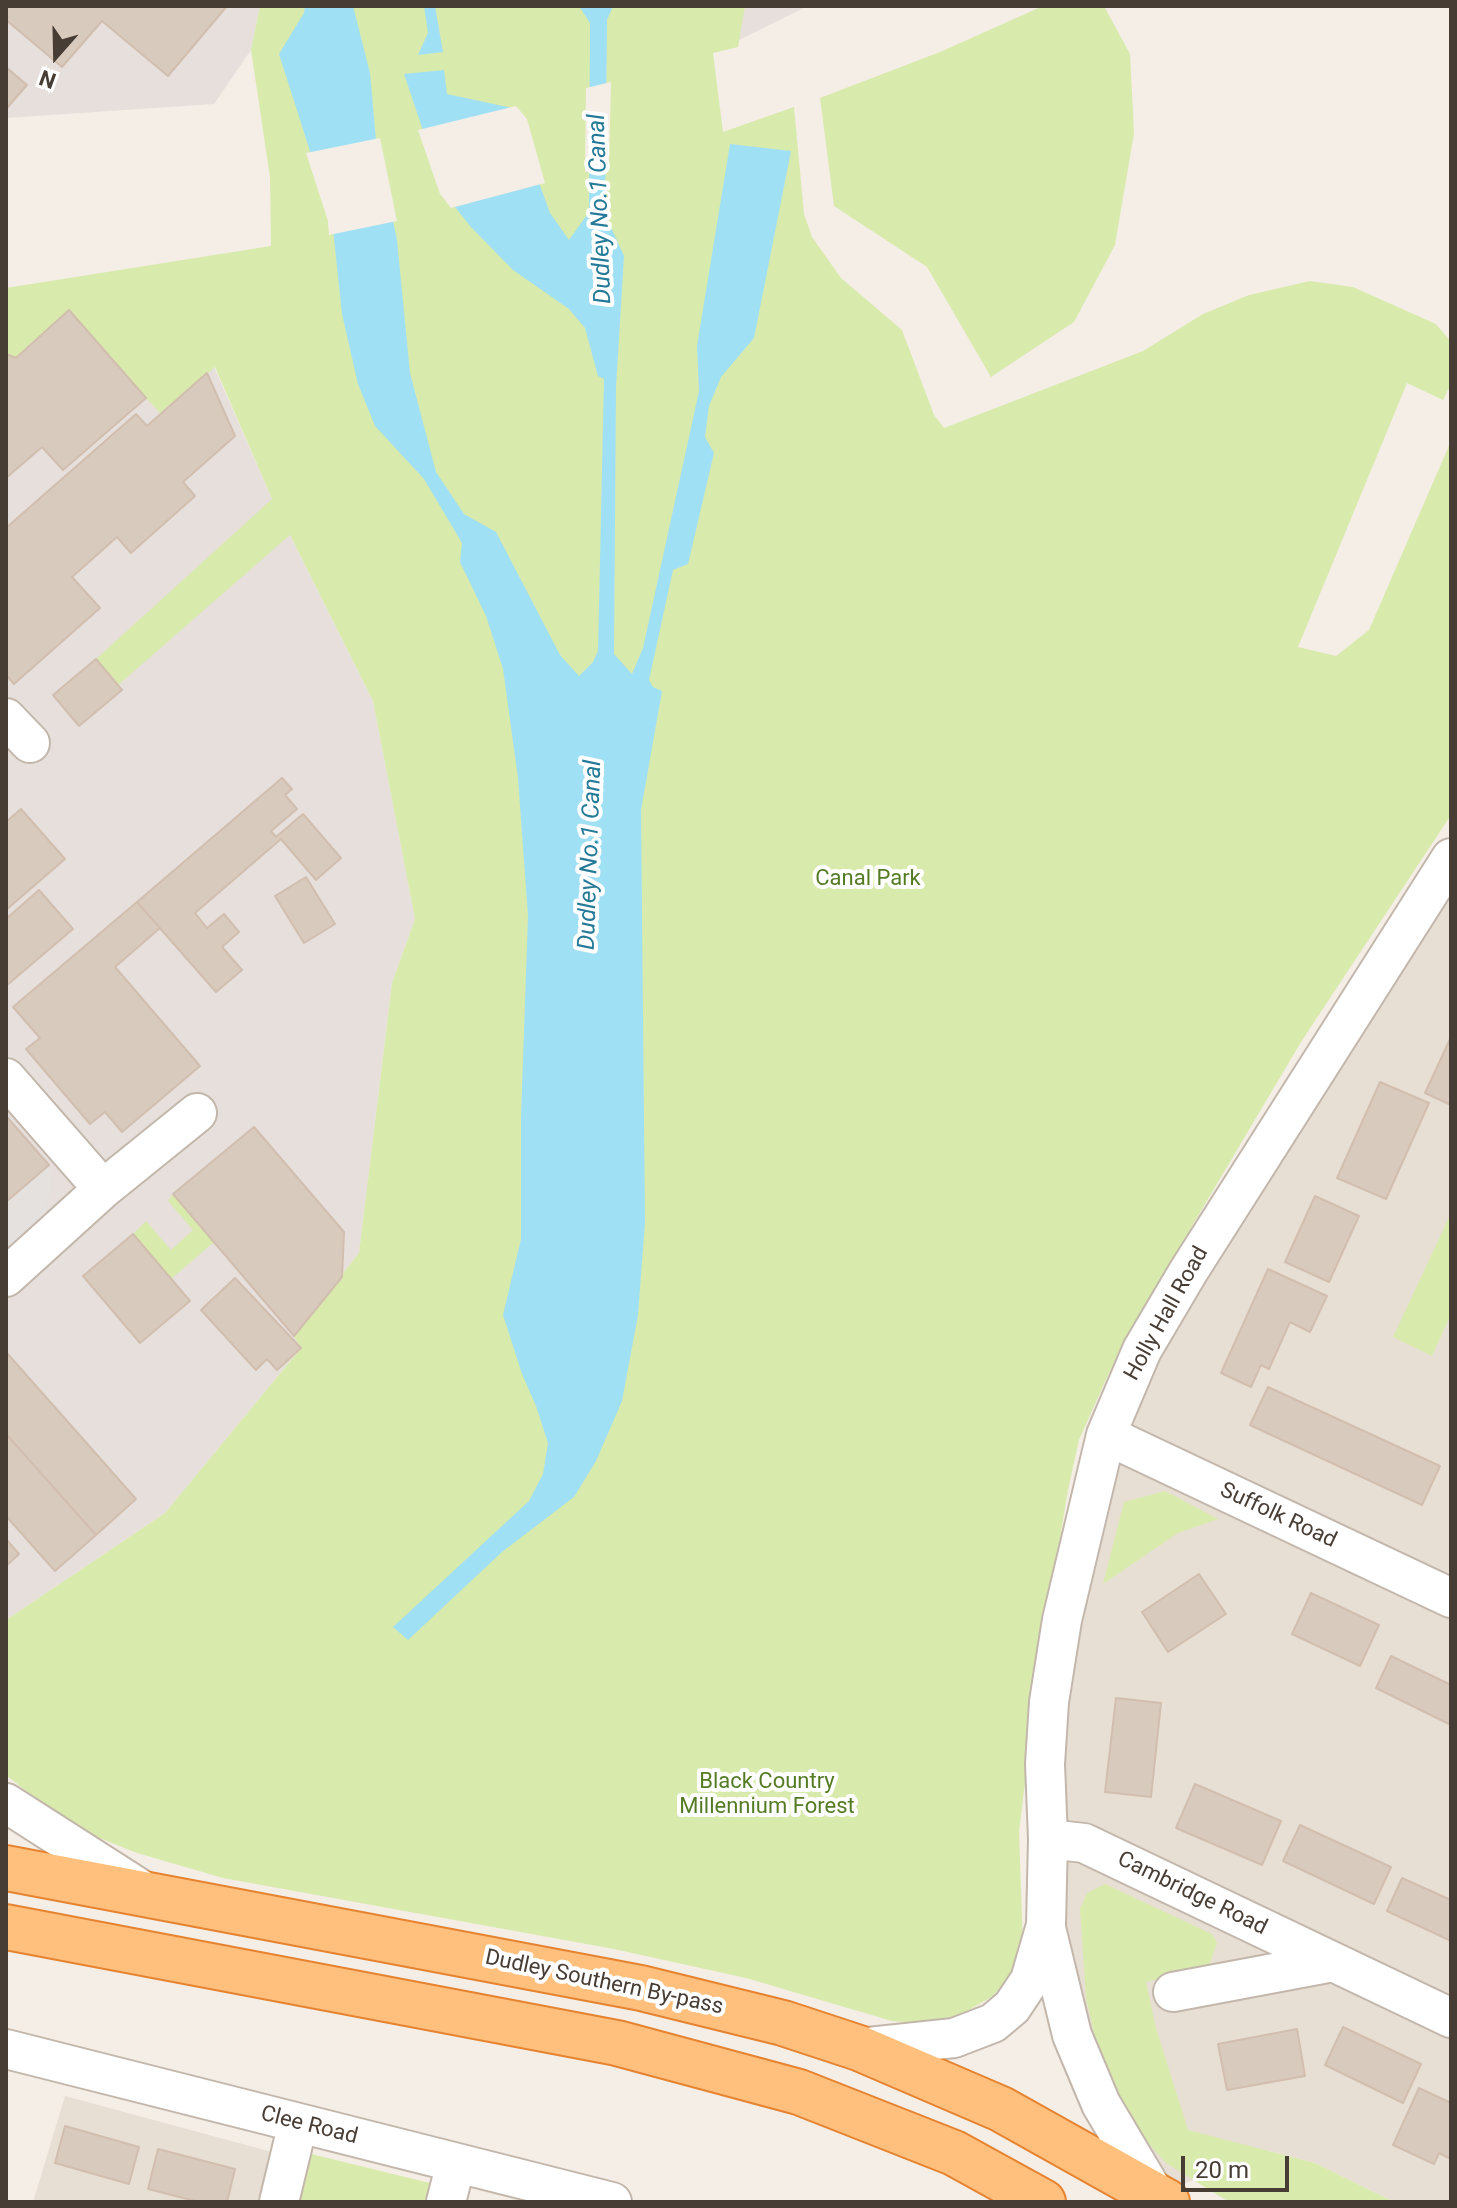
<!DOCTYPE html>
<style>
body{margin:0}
#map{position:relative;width:1457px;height:2208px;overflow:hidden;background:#f4eee6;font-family:Roboto,sans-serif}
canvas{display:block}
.frame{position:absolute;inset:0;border:8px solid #473d35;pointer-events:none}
.north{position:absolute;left:16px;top:16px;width:80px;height:80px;-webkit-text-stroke:6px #fff;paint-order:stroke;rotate:200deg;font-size:22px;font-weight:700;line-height:32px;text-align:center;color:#473d35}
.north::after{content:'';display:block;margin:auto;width:28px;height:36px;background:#473d35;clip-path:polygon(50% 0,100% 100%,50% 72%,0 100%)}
.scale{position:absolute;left:1181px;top:2156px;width:108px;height:36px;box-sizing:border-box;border:4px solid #473d35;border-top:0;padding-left:10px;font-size:24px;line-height:28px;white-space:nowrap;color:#473d35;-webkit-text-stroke:6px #fff;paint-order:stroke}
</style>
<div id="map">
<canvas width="1457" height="2208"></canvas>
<div class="frame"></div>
<div class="north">N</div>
<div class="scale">20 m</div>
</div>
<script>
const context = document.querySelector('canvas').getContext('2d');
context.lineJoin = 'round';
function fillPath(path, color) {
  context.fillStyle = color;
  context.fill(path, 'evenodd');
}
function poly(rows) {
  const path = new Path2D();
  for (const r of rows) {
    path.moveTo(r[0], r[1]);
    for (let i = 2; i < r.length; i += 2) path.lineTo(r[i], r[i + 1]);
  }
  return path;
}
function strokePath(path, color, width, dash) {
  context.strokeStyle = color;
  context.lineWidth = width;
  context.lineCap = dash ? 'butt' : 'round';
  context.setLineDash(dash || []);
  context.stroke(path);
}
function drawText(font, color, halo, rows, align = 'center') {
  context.font = font + ' Roboto,sans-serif';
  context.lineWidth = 8;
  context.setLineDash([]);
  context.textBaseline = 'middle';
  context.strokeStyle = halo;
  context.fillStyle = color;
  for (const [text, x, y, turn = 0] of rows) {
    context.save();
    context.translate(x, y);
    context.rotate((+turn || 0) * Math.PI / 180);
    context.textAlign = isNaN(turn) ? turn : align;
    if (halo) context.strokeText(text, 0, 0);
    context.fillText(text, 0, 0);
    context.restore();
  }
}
const residential = poly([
 [1451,858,1451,2202,1394,2202,1315,2163,1270,2151,1155,2195,1072,2035,1048,1839,1106,1435],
 [65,2096,272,2152,261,2202,33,2202]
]);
const industrial = poly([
 [6,6,260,6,251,50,214,104,6,118],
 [709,6,808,6,713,53],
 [6,354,214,367,272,499,373,701,415,919,392,983,359,1253,294,1336,301,1348,165,1513,6,1620]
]);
const green = poly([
 [260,6,745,6,738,47,713,53,723,132,794,107,804,214,812,237,841,278,902,330,934,415,944,428,1143,351,1203,314,1249,295,1310,281,1353,287,1436,324,1451,342,1451,384,1443,400,1407,383,1298,647,1336,656,1369,630,1451,441,1451,815,1301,1042,1144,1307,1108,1375,1079,1440,1068,1490,1040,1658,1019,1832,1023,1946,1012,1973,993,1996,957,2017,928,2024,892,2021,746,1978,614,1949,223,1878,137,1853,72,1827,6,1775,6,1620,165,1513,301,1348,294,1336,359,1253,392,983,415,919,373,701,290,535,117,686,96,659,272,499,215,367,161,414,146,398,6,354,6,288,271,246,270,177,251,50],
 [1043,6,1104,6,1130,54,1134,133,1115,245,1074,322,991,377,927,267,834,206,820,98,940,52],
 [173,1194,214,1242,171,1279,133,1234,146,1221,171,1250,193,1230,168,1201],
 [1451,1213,1451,1314,1432,1356,1393,1337],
 [1165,1491,1218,1519,1178,1533,1103,1584,1124,1502],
 [1105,1884,1212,1934,1217,1943,1209,1966,1146,1982,1156,2028,1188,2130,1315,2163,1394,2202,1229,2202,1166,2163,1140,2134,1116,2095,1096,2041,1086,1998,1080,1909,1087,1893],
 [307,2153,434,2184,429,2202,295,2202]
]);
const parking = poly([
 [49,1165,51,1186,46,1213,38,1224,6,1253,6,1202]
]);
const water = poly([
 [305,6,353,6,370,73,376,140,397,240,410,373,436,472,464,514,496,532,560,655,579,676,593,662,598,651,604,379,598,376,585,328,569,309,513,270,470,226,444,193,404,74,444,70,447,94,512,108,550,213,569,240,589,212,590,23,579,6,613,6,607,20,605,214,624,256,616,387,614,654,632,674,643,648,699,391,697,346,730,144,791,151,754,338,721,377,709,406,705,437,714,453,688,564,673,570,649,680,653,687,662,691,641,810,645,1222,638,1315,622,1401,596,1461,574,1497,502,1552,408,1640,393,1627,529,1501,543,1474,548,1443,536,1406,522,1374,503,1315,521,1239,521,1117,528,916,518,778,503,669,486,616,460,562,462,543,424,479,375,426,358,384,342,314,332,220,279,54,304,13],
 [424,6,435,6,443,52,418,55,428,33]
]);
const pier = poly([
 [611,82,609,166,585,172,586,88],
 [516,106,527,119,545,183,451,208,440,194,418,130],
 [380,138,397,221,329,235,328,221,306,153]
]);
const building = poly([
 [6,6,227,6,168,76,102,21,62,67,6,20,6,6],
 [6,67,27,85,6,109,6,67],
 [69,310,146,398,63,470,42,447,6,478,6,354,16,358,69,310],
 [207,373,235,436,183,482,195,496,131,553,117,537,72,577,100,608,14,684,6,675,6,528,136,414,147,426,207,373],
 [96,659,122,690,79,726,53,695,96,659],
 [282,778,292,789,285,795,297,809,271,831,276,837,303,814,341,858,316,880,281,839,195,913,207,928,224,914,239,932,222,947,242,970,216,992,137,902,282,778],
 [21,809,65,859,6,910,6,822,21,809],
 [306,877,335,924,304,943,275,896,306,877],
 [39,890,73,929,6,986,6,919,39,890],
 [137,902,160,928,115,967,200,1066,122,1132,105,1112,90,1124,26,1049,40,1038,13,1007,137,902],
 [1451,1037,1451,1105,1425,1093,1451,1037],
 [1380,1082,1429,1103,1386,1199,1337,1178,1380,1082],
 [7,1117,49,1165,6,1202,6,1118,7,1117],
 [254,1127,344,1232,342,1277,294,1336,173,1194,254,1127],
 [1315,1196,1359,1216,1329,1282,1285,1262,1315,1196],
 [133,1234,190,1301,140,1343,83,1276,133,1234],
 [1268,1269,1327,1296,1310,1332,1290,1322,1269,1369,1261,1365,1251,1387,1221,1373,1268,1269],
 [235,1278,301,1348,277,1370,267,1359,256,1370,201,1310,235,1278],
 [6,1352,136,1499,96,1535,6,1434,6,1352],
 [1268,1387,1440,1466,1422,1505,1250,1425,1268,1387],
 [6,1434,96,1535,55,1571,6,1516,6,1434],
 [6,1539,19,1554,6,1566,6,1539],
 [1199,1574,1226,1614,1168,1652,1142,1612,1199,1574],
 [1311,1593,1379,1625,1360,1666,1292,1634,1311,1593],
 [1391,1656,1451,1685,1451,1725,1376,1688,1391,1656],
 [1116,1698,1161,1703,1151,1797,1105,1792,1116,1698],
 [1195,1784,1281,1821,1262,1865,1176,1828,1195,1784],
 [1300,1825,1391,1867,1374,1904,1283,1861,1300,1825],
 [1402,1878,1451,1900,1451,1941,1387,1911,1402,1878],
 [1343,2027,1421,2064,1403,2103,1325,2065,1343,2027],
 [1297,2029,1305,2076,1227,2090,1218,2044,1297,2029],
 [1419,2088,1451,2103,1451,2159,1439,2153,1434,2164,1393,2145,1419,2088],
 [65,2126,139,2147,129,2184,55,2163,65,2126],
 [158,2149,235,2169,227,2202,199,2202,148,2189,158,2149]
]);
const minor = poly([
 [6,718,30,743],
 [6,1078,103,1189,6,1277],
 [103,1189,197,1113],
 [1106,1435,1451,1598],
 [6,1803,145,1892],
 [1048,1839,1084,1843,1451,2018],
 [1046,1928,1072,2035,1101,2104,1155,2195],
 [1173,1992,1333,1962],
 [859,2048,954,2038,993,2023,1012,2007,1030,1980,1046,1925,1048,1839,1045,1764,1049,1702,1062,1620,1106,1435,1142,1350,1188,1272,1451,858],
 [6,2049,612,2202],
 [279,2202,298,2123],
 [446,2202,456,2163]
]);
const trunk = poly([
 [6,1868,641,1988,783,2023,859,2048,1001,2109,1167,2202],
 [6,1927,617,2043,799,2092,954,2153,1043,2202]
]);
const parkNames = [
 ["Canal Park",868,879],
 ["Black Country",767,1782],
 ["Millennium Forest",767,1807]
];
const streetNames = [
 ["Holly Hall Road",1167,1314,-61],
 ["Suffolk Road",1278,1516,25],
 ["Cambridge Road",1192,1894,26],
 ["Dudley Southern By-pass",604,1983,12],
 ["Clee Road",309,2126,14]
];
const waterNames = [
 ["Dudley No.1 Canal",601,209,-92],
 ["Dudley No.1 Canal",591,855,-88]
];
fillPath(residential, '#e8dfd4');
fillPath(industrial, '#e6dfdb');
fillPath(green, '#d9eaad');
fillPath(parking, '#e5e1df');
fillPath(water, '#a0e0f4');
fillPath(pier, '#f4eee6');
fillPath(building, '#d9cabe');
strokePath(building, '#d1beae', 2);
strokePath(minor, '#c3b7ac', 42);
strokePath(trunk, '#e58330', 48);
strokePath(minor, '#fff', 38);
strokePath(trunk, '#ffc07e', 44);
drawText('22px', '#557c25', '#fff', parkNames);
drawText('22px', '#473d35', '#fff', streetNames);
drawText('italic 24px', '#247a97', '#fff', waterNames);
</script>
